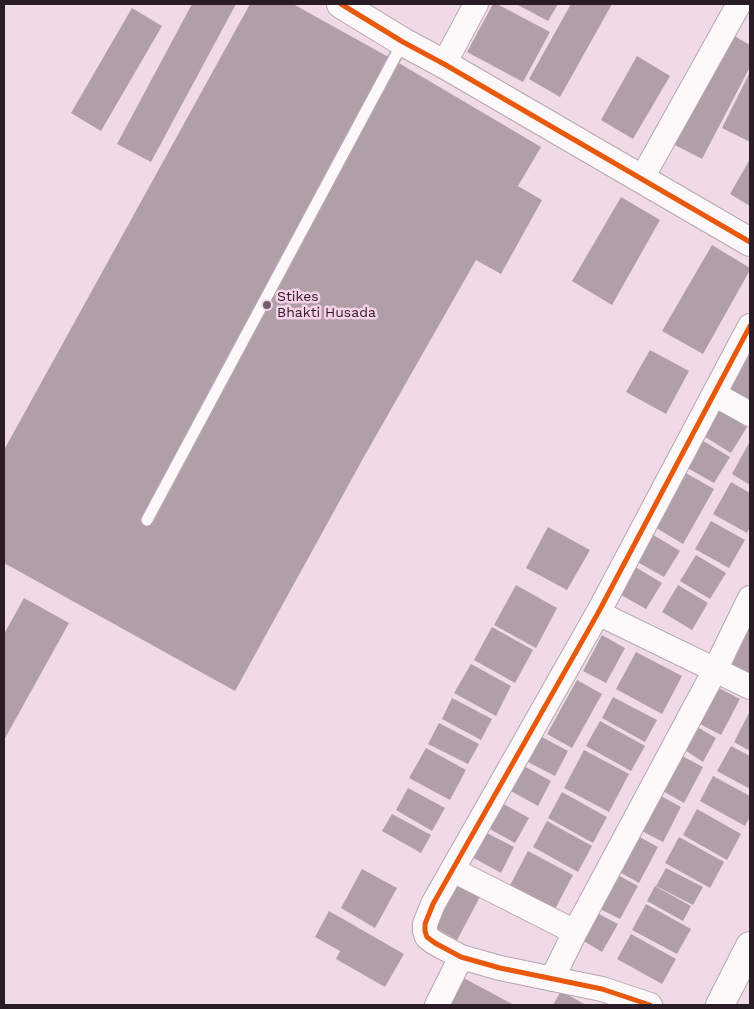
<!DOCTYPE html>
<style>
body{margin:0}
#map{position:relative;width:754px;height:1009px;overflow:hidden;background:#f0dae7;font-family:"Work Sans",sans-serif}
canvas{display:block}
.frame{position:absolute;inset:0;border:5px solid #2a1c25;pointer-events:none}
</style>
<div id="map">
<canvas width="754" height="1009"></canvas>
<div class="frame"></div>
</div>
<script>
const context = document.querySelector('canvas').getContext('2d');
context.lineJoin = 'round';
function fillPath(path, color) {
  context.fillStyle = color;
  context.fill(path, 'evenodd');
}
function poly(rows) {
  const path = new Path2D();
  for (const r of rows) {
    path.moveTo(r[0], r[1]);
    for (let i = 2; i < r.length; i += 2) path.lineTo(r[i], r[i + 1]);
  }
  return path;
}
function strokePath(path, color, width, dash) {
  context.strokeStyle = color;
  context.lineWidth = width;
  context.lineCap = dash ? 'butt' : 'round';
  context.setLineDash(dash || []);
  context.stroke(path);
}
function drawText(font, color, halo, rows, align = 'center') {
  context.font = font + ' "Work Sans",sans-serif';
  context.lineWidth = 5;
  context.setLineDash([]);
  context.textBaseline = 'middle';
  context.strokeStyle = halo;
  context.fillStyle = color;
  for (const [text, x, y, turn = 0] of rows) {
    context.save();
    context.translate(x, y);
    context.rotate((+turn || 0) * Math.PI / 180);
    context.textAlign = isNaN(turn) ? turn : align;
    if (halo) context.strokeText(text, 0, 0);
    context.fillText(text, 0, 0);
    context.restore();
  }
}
const building = poly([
 [192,4,236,4,151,162,117,144],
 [250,4,293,4,392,59,541,147,518,186,542,200,501,274,476,260,365,455,235,691,4,563,4,450],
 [493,4,497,4,550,32,523,82,467,52],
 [516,4,558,4,548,21],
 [571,4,612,4,560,97,529,79],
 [132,8,162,26,101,131,71,113],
 [729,33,750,45,750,67,702,159,671,143],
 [637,56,670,76,633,139,601,120],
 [750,72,750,142,722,128],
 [750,159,750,206,730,194],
 [621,197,660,220,612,305,572,281],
 [712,245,750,268,750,270,703,354,662,331],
 [750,339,750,400,724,386],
 [650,350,689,371,666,414,626,392],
 [717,409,747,427,731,453,702,435],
 [700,439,730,457,714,483,684,466],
 [750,441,750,485,732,474],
 [684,472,714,489,683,544,653,526],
 [731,482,750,493,750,527,747,533,713,514],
 [711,521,745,540,729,568,695,549],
 [548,527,590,550,567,590,526,568],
 [650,533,680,551,664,577,634,560],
 [696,555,726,573,710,599,680,581],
 [632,565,662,583,646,609,616,592],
 [516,585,557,608,536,648,494,625],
 [678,585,708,603,692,630,662,612],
 [24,598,69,623,4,740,4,634],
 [750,623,750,677,727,665],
 [492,627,533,650,515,683,474,660],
 [602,635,625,648,606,683,583,671],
 [636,652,682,676,662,714,616,689],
 [471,664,511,686,496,716,454,693],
 [577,680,602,694,572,748,547,734],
 [717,687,740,699,721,735,698,723],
 [613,697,657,720,645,742,602,718],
 [452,698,492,719,481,740,442,719],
 [750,711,750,751,734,742],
 [600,721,645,746,631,771,586,746],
 [439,723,479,744,468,764,428,744],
 [699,728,716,738,703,762,685,750],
 [540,736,568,751,555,776,526,761],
 [731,746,750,756,750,789,717,771],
 [426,748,466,770,450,800,409,778],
 [584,750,629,774,609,812,564,788],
 [680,755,703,767,684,803,661,790],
 [522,765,551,781,538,806,509,790],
 [713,776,750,796,750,817,745,826,700,801],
 [408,788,445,808,432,831,396,810],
 [562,792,607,817,593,843,548,818],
 [659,795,681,807,663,842,640,830],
 [500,802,529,818,515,843,486,827],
 [697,809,741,834,727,860,683,835],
 [392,814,431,835,421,853,382,831],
 [547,821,592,846,578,872,533,847],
 [485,832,514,847,501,873,472,857],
 [636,835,658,847,639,883,616,870],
 [679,837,724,862,710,888,665,863],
 [528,851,573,875,553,913,508,889],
 [666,868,703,887,693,905,656,886],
 [362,869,397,888,375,928,341,908],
 [616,874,638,886,620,919,598,908],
 [455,880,481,895,457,940,430,925],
 [655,886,691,906,683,921,647,901],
 [646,904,691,929,677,954,632,930],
 [329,911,404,954,385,987,336,959,340,951,315,937],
 [597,913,618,924,602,952,582,940],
 [631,934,676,959,662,984,617,959],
 [458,975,514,1005,442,1005],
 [561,991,586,1005,553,1005]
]);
const service = poly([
 [147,520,403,42]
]);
const minor = poly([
 [444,64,476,4],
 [642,178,739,4],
 [714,394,750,414],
 [598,613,750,687],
 [453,870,575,932],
 [552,979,575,932,715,670,750,598],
 [437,1005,461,957],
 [650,1005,602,989,500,968,461,957,435,943,427,937,425,931,425,924,433,904,598,613,750,326]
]);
const tertiary = poly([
 [341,4,403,42,444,64,750,242],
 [720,1005,750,946]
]);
const cycleway = poly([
 [341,4,403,42,444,64,750,242],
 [650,1005,602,989,500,968,461,957,435,943,427,937,425,931,425,924,433,904,598,613,750,326]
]);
const markers = [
 [267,305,5,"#6f5e69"]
];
const poiNames = [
 ["Stikes",277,297],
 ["Bhakti Husada",277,313]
];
fillPath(building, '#b09fa9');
strokePath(service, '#b6a6af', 14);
strokePath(minor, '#b6a6af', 26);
strokePath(tertiary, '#b6a6af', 30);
strokePath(service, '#fdf9fb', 11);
strokePath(minor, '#fdf9fb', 24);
strokePath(tertiary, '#fdf9fb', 28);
strokePath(cycleway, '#e8590c', 5);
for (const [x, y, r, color] of markers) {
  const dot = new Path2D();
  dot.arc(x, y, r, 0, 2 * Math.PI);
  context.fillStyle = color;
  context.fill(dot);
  strokePath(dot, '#f8d2e9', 2);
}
drawText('14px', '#2a1c25', '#f8d2e9', poiNames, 'left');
</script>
